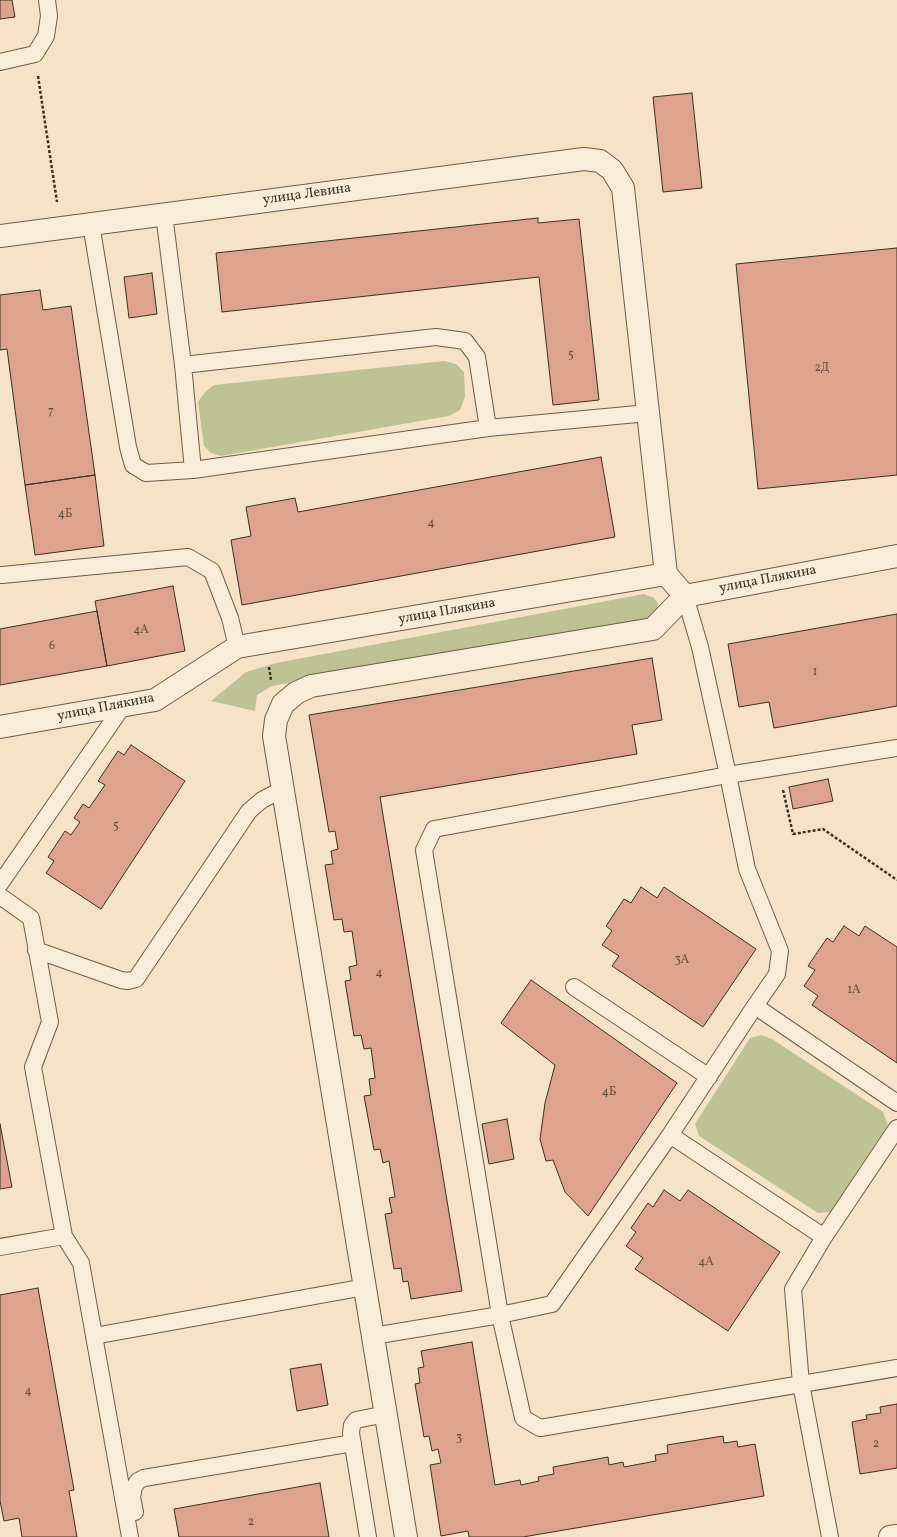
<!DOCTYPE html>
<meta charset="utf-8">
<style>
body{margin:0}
canvas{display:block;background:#f6e3c6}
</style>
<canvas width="897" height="1537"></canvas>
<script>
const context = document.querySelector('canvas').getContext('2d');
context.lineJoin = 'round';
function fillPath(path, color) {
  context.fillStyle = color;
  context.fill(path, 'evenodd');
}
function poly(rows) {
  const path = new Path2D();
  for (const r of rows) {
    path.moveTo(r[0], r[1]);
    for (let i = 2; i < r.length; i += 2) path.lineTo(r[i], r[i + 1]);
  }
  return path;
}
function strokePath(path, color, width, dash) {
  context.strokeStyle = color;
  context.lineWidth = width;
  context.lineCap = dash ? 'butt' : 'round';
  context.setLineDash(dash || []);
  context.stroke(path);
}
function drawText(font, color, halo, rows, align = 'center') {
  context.font = font + ' Vollkorn,serif';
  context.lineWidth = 3;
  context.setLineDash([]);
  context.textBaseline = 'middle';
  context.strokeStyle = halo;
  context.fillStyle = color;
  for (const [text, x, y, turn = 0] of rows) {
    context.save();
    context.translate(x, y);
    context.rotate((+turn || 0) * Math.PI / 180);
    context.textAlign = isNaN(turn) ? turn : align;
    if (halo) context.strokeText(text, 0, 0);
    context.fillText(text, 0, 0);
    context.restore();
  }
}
const green = poly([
 [444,361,456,364,464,372,465,397,460,410,449,416,221,456,211,453,204,446,198,402,205,392,214,385],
 [644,594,654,598,658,604,657,613,645,619,272,686,257,695,255,711,211,701,246,672,276,663],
 [761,1035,772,1039,883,1112,888,1125,830,1212,818,1213,699,1136,695,1124,750,1038]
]);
const building = poly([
 [0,0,12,0,15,17,0,19,0,0],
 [692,93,702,188,663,192,653,97,692,93],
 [538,218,538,223,579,219,599,400,553,405,539,277,222,312,216,253,538,218],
 [897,248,897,475,758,489,736,264,897,248],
 [152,273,157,314,129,318,124,277,152,273],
 [40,290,43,310,71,306,95,475,25,485,7,349,0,350,0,295,40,290],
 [601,457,615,537,242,605,231,540,251,536,246,507,295,498,298,512,601,457],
 [95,475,104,546,35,555,25,485,95,475],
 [173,586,185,651,107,666,95,601,173,586],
 [97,611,107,666,0,685,0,629,97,611],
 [897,614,897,706,774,728,769,702,739,707,728,644,897,614],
 [652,658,662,720,632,725,637,754,380,797,462,1291,411,1299,408,1281,403,1282,401,1268,394,1269,385,1214,392,1213,389,1198,395,1197,389,1161,383,1163,380,1149,374,1150,364,1096,371,1095,369,1079,375,1078,371,1048,364,1049,361,1035,354,1036,345,981,351,980,349,967,357,965,352,931,344,932,342,919,334,920,325,865,333,864,331,851,338,849,335,831,329,832,309,715,652,658],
 [131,745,185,781,101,909,46,873,54,861,48,857,65,831,71,835,80,822,74,818,83,804,89,808,105,785,98,781,118,751,124,755,131,745],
 [828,779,833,801,793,809,789,787,828,779],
 [641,887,657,898,664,887,756,949,703,1027,612,966,619,956,602,945,612,931,606,926,624,899,631,903,641,887],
 [844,926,859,936,865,926,897,947,897,1063,812,1005,818,996,804,986,815,970,808,966,827,938,833,942,844,926],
 [531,980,677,1083,588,1216,565,1192,553,1160,546,1161,540,1139,545,1103,555,1065,501,1023,531,980],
 [507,1119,514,1159,489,1164,482,1124,507,1119],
 [0,1124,12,1187,0,1189,0,1124],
 [664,1190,680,1201,688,1190,780,1252,728,1331,635,1269,643,1258,626,1246,636,1232,631,1228,648,1203,653,1207,664,1190],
 [38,1288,74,1490,69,1491,77,1537,22,1537,19,1518,4,1521,0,1501,0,1295,38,1288],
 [472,1342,495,1485,520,1480,521,1485,539,1481,538,1477,554,1474,553,1467,608,1457,609,1465,623,1462,624,1467,656,1461,655,1455,668,1453,667,1445,723,1436,724,1443,737,1441,738,1447,755,1444,764,1496,523,1537,469,1537,468,1531,441,1536,430,1465,441,1463,438,1449,432,1451,429,1436,424,1437,415,1384,420,1383,418,1368,424,1367,421,1351,472,1342],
 [321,1364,328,1405,297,1411,290,1369,321,1364],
 [897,1404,897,1468,860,1474,852,1422,867,1419,866,1415,881,1413,880,1407,897,1404],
 [320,1483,329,1537,179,1537,174,1509,320,1483]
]);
const path = poly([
 [38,76,57,202],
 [269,667,271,680],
 [783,790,793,834,823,829,897,880]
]);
const lane = poly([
 [0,62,35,54,46,36,49,16,47,0],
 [164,214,183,365,436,337,465,341,477,357,488,428],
 [91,224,128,447,133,465,146,473,193,470,488,428,648,413],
 [183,365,193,470],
 [2,575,188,557,212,571,230,618,237,647],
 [685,596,700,647,728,775,897,748],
 [0,884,123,706],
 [0,896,31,918,50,1022,33,1067,64,1236,0,1247],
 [36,950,121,980,128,981,136,979,249,811,262,800,283,789],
 [574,987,709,1077],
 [755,1006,670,1135,824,1237],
 [897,1103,755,1006,777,974,780,951,747,869,728,775,434,829,424,850,500,1315,523,1418,540,1428,897,1368],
 [64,1236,81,1263,130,1537],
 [94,1336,365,1287],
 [373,1336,500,1315,552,1304,670,1135],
 [135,1512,132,1497,134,1487,138,1481,144,1478,353,1443],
 [368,1537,351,1433,352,1425,356,1420,386,1414],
 [830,1537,801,1384,793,1289,824,1237,897,1128]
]);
const street = poly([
 [0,236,584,159,600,161,612,170,623,188,666,574],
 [0,727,155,700,237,647,666,574,685,596,897,556],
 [406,1537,274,736,276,720,283,704,296,693,311,686,653,629,685,596],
 [890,1537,897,1536]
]);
const numberNames = [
 ["5",571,356],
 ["2Д",822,369],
 ["7",51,412],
 ["4Б",65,515],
 ["4",431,524],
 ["4А",141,631],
 ["6",52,647],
 ["1",815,673],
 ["5",116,827],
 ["3А",682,961],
 ["4",379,974],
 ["1А",854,991],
 ["4Б",609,1093],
 ["4А",706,1263],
 ["4",28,1392],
 ["3",459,1439],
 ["2",876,1445],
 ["2",251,1523]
];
const streetNames = [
 ["улица Левина",307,195,-8],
 ["улица Плякина",768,580,-11],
 ["улица Плякина",447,612,-10],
 ["улица Плякина",106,708,-11]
];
fillPath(green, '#bdc394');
fillPath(building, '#dda38d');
strokePath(building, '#3d3023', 1);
strokePath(lane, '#6b5d4c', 18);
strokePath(street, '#6b5d4c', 24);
strokePath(path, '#3d3023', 2.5, [3, 2]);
strokePath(lane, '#f9edda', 16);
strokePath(street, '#f9edda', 22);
drawText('12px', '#654d3e', null, numberNames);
drawText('14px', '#3d3023', '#f9edda', streetNames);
</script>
